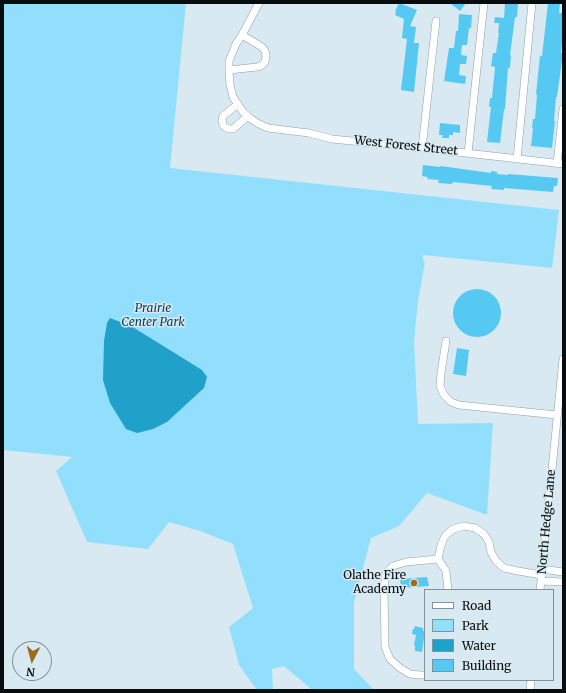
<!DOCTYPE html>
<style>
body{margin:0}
#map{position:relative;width:566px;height:693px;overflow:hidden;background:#d8e9f1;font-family:Merriweather,serif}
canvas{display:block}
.frame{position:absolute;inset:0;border:4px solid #070d0f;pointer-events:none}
.legend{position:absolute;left:424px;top:589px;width:130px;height:92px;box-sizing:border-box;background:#d8e9f1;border:1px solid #849197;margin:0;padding:5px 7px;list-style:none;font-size:12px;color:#070d0f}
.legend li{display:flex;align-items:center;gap:8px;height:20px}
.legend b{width:20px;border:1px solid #849197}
.north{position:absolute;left:12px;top:641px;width:40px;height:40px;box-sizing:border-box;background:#d8e9f1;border:1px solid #849197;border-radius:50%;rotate:186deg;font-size:11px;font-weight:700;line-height:16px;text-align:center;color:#070d0f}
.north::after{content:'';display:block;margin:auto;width:14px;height:18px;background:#9b6c1e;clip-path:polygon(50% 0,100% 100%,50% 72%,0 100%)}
</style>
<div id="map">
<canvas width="566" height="693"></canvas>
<div class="frame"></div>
<ul class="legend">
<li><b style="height:5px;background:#fff"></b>Road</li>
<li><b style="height:11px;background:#92dffd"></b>Park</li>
<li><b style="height:11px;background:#1fa1c9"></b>Water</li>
<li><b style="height:11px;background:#56c9f3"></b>Building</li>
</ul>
<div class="north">N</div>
</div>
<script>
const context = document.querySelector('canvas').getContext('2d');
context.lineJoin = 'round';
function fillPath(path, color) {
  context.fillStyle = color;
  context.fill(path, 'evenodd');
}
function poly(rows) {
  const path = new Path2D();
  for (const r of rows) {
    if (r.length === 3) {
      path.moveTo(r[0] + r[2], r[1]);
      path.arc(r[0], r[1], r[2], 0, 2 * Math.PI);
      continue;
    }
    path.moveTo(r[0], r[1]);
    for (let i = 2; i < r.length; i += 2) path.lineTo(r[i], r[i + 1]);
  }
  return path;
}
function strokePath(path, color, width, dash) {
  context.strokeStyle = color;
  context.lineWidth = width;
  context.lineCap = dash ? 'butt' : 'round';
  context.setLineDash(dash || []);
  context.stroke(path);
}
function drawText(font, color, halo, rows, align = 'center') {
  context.font = font + ' Merriweather,serif';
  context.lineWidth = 3;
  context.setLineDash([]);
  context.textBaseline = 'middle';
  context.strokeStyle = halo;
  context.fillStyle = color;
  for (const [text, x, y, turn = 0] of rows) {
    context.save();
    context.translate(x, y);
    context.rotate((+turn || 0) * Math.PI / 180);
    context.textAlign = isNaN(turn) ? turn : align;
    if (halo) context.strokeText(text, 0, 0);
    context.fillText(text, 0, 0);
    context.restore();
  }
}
const green = poly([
 [3,3,186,3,170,168,559,210,552,268,423,255,423,260,425,262,418,301,414,341,418,424,493,423,487,515,427,493,399,526,371,538,354,602,354,669,374,690,311,690,310,688,284,666,272,669,273,690,257,690,239,665,229,627,253,608,233,544,200,531,169,522,148,549,87,542,56,471,72,457,3,450]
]);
const water = poly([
 [110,318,131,326,202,370,207,377,204,388,167,422,153,429,137,433,126,429,110,403,103,380,104,341,107,323]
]);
const building = poly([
 [399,3,417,10,410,26,416,27,414,43,419,43,414,92,401,90,407,39,402,38,404,19,395,15,396,11,395,11],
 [450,3,466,3,460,11],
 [505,3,518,3,517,17,515,17,510,55,511,55,510,68,508,68,505,109,504,109,500,143,487,142,491,107,489,107,490,98,492,98,495,67,491,66,493,53,496,53,499,33,498,33,499,23,494,23,495,17,504,18],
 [548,3,560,3,559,13,563,13,563,33,561,53,563,53,557,97,556,97,554,121,555,121,552,148,531,146,533,128,532,128,533,119,535,119,537,95,536,94,540,56,542,56],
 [459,14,472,15,471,28,469,28,467,45,462,45,461,55,467,56,466,64,460,64,459,75,466,76,465,84,444,81,449,48,454,48,456,31,458,31],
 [440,123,460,125,460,133,453,132,453,135,449,135,449,138,442,138,443,135,439,135],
 [423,165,440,167,440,166,448,167,491,173,491,171,497,172,497,174,508,175,508,174,558,178,557,186,554,186,553,192,504,188,504,190,491,189,492,186,453,182,452,184,438,183,439,180,427,179,428,177,422,176],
 [477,313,24],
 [457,348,469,350,466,376,453,374],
 [427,577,429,586,401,588,400,579],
 [415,626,423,628,423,631,425,631,422,652,415,651,415,646,414,645,416,635,412,634,413,629,414,629]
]);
const minor = poly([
 [259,3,242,35,236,44,229,61,229,70,230,85,233,97,243,112,251,119,259,124,268,128,309,133,332,139,422,148,563,164],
 [229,70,257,67,261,66,265,62,266,56,265,51,262,47,242,35],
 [238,104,223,116,222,120,223,125,225,127,229,129,233,129,248,116],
 [422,148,436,21],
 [468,153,484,3],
 [517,159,532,3],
 [557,164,563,109],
 [446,341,441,373,440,386,444,395,451,402,459,405,557,415],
 [542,569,563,572],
 [541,581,563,582],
 [448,590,446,571,438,559,441,545,445,536,453,529,464,526,475,528,484,534,489,542,491,552,496,561,504,568,518,571,542,575],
 [540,590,563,359],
 [425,675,420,675,410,674,400,668,390,659,385,647,384,587,386,573,393,566,406,562,438,559],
 [530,690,531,680]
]);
const markers = [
 [414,583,4,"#9b6c1e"]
];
const streetNames = [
 ["West Forest Street",406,146,6],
 ["North Hedge Lane",547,522,-85]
];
const parkNames = [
 ["Prairie",153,309],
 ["Center Park",153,323]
];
const poiNames = [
 ["Olathe Fire",406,576],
 ["Academy",406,590]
];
fillPath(green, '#92dffd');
fillPath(water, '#1fa1c9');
fillPath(building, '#56c9f3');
strokePath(minor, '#90a0a7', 8);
strokePath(minor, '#fff', 7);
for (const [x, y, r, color] of markers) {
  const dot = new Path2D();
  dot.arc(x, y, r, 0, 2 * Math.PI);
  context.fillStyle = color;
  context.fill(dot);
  strokePath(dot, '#d8e9f1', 1.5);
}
drawText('12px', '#070d0f', '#d8e9f1', streetNames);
drawText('italic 12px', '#093e4f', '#d8e9f1', parkNames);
drawText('12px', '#070d0f', '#d8e9f1', poiNames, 'right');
</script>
